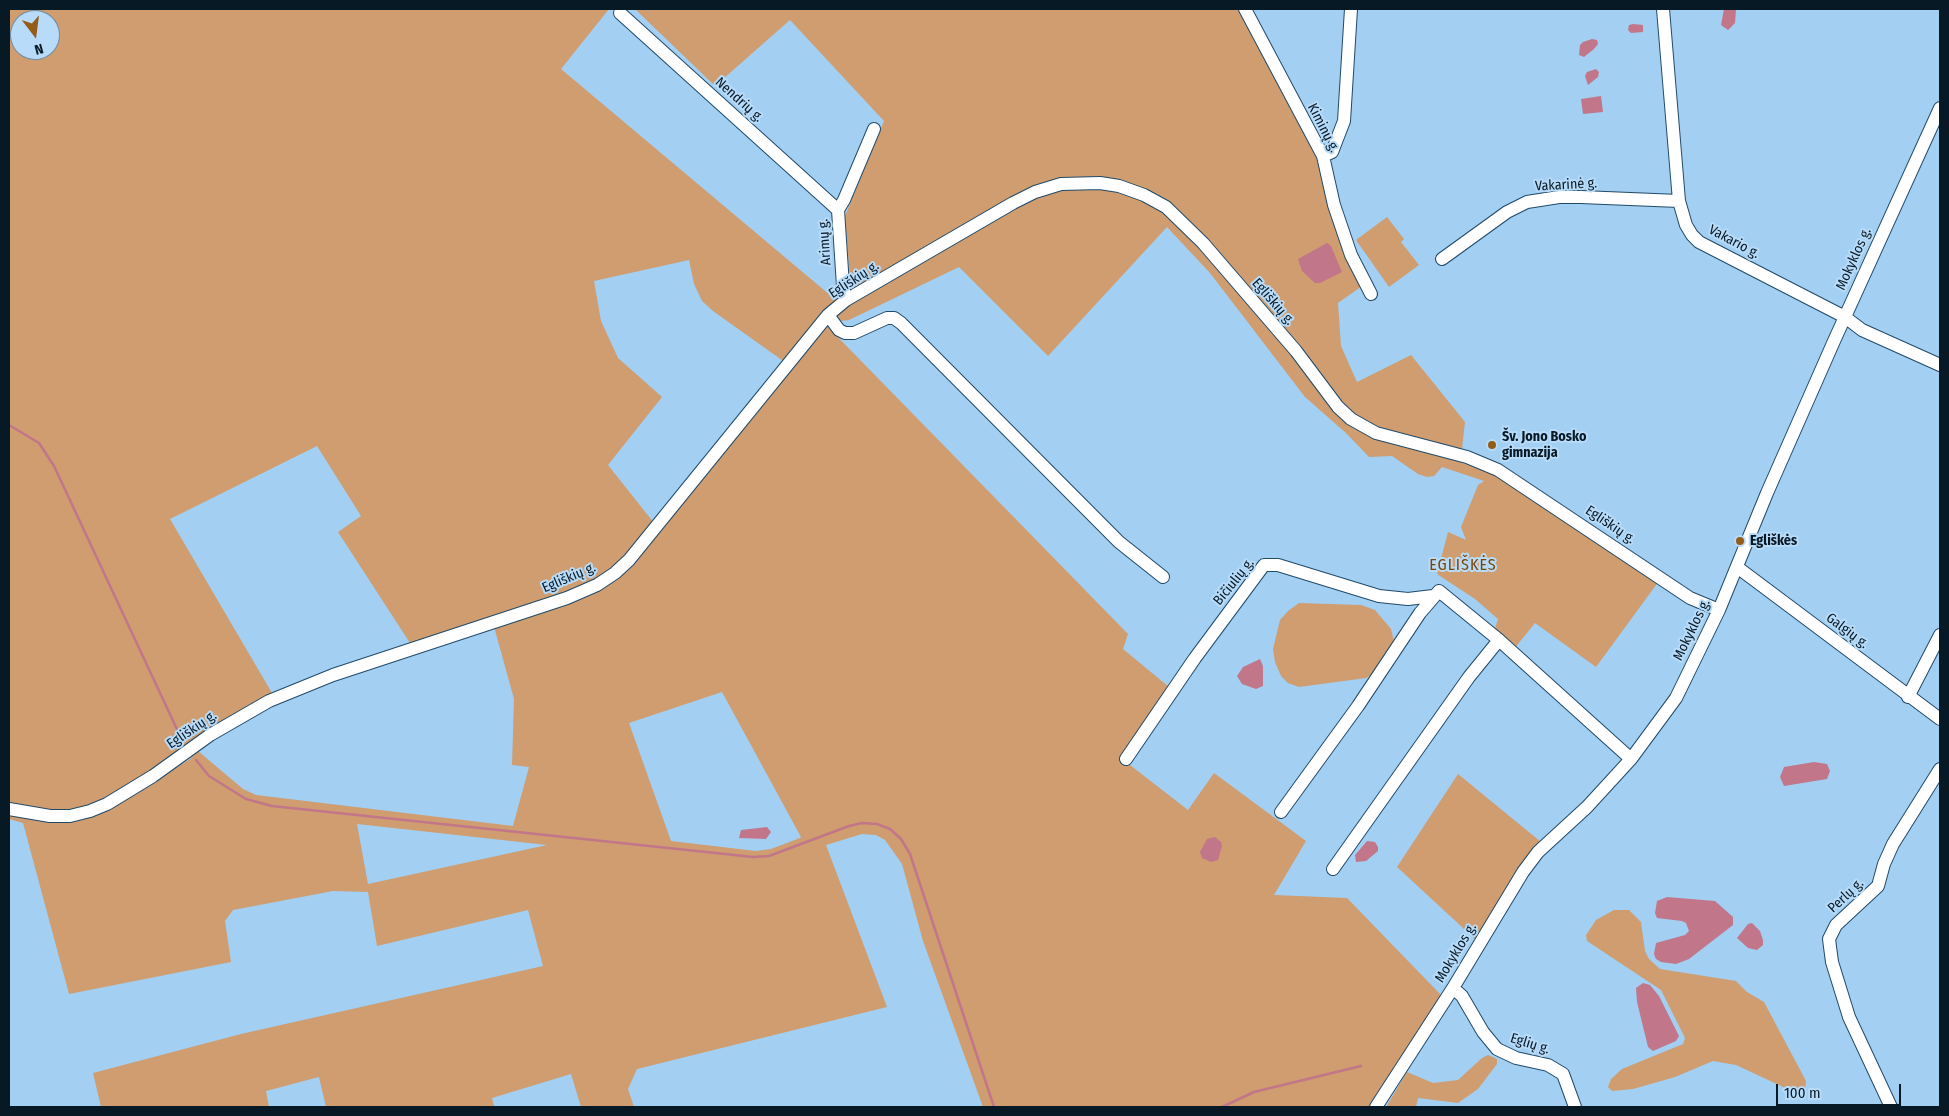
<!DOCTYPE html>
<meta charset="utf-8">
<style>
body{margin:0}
#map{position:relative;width:1949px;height:1116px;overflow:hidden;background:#a3cff3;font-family:"Fira Sans Condensed",sans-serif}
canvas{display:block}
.frame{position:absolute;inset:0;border:10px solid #081926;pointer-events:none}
.north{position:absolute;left:10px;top:10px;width:50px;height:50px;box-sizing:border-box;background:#b7dbf8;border:1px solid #718da4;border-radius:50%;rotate:165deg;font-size:14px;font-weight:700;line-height:20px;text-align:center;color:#081926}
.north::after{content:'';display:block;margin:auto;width:18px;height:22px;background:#955b19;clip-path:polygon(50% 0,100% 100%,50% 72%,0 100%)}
.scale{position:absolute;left:1776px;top:1084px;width:125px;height:22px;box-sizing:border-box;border:2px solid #081926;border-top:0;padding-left:6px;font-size:15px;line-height:18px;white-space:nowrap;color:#081926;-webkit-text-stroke:4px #b7dbf8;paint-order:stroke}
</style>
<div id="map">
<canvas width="1949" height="1116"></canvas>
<div class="frame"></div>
<div class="north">N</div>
<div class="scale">100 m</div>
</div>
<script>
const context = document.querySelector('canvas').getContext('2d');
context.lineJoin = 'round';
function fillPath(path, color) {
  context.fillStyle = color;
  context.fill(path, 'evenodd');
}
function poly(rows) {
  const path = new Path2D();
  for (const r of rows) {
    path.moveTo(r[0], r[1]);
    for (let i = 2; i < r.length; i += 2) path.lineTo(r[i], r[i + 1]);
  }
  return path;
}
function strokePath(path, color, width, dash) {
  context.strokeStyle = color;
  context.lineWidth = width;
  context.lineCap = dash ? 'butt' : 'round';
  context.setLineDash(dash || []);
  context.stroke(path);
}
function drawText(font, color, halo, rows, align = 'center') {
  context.font = font + ' "Fira Sans Condensed",sans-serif';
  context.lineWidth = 4;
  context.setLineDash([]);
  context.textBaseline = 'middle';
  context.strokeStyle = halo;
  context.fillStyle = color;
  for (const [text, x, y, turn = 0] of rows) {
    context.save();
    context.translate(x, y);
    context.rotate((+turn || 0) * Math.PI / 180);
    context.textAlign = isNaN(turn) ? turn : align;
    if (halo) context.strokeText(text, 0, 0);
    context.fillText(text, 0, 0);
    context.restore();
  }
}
const green = poly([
 [9,9,609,9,561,69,837,301,786,363,713,311,702,301,694,284,689,260,594,281,601,321,618,358,662,397,608,465,654,523,622,560,585,586,410,643,338,532,361,516,317,446,170,519,272,693,233,714,132,785,94,804,64,811,9,805],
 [20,20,50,20,50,50,20,50],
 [635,9,1240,9,1318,156,1362,286,1338,303,1341,346,1357,382,1411,355,1465,422,1462,449,1378,429,1350,412,1159,196,1056,182,851,292,845,216,884,121,790,20,715,86],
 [1090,187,1133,194,1169,213,1351,424,1494,474,1659,581,1596,667,1535,623,1514,649,1494,632,1498,619,1475,599,1437,574,1448,532,1466,540,1461,527,1478,485,1484,481,1442,467,1434,476,1427,477,1418,474,1392,456,1369,457,1346,433,1305,397,1210,273,1167,227,1048,356,959,267,849,320,841,321,839,319,837,313,846,305,1022,203,1056,189],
 [1387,217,1404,239,1401,242,1419,265,1389,287,1356,240],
 [825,324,1128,634,1123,649,1169,687,1121,758,1188,810,1214,773,1306,841,1274,895,1347,898,1441,995,1370,1107,983,1107,923,941,902,864,885,840,876,835,862,834,826,845,887,1007,637,1069,628,1089,634,1107,581,1107,571,1074,492,1098,494,1106,492,1107,326,1107,319,1077,266,1091,269,1107,101,1107,93,1073,241,1034,543,966,528,910,377,946,368,892,333,891,233,910,225,921,231,962,69,994,23,823,9,819,9,815,106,810,190,759,198,751,243,789,256,795,513,826,529,767,512,765,514,699,493,623,599,588],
 [722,692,801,837,800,838,771,849,756,851,671,841,629,723],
 [357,824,547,845,368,884],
 [1299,603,1361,605,1375,610,1391,629,1394,641,1378,671,1366,678,1299,687,1288,683,1281,676,1275,662,1273,649,1280,620,1288,611],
 [1458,774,1541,842,1476,940,1397,867],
 [1614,910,1629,910,1641,922,1645,951,1649,959,1660,969,1736,981,1747,992,1764,1002,1806,1081,1805,1090,1796,1093,1736,1065,1713,1061,1675,1077,1633,1089,1612,1091,1608,1087,1611,1079,1622,1069,1683,1044,1685,1038,1661,990,1587,941,1586,935,1596,920],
 [1488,1055,1497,1059,1497,1064,1478,1089,1458,1103,1418,1098,1416,1107,1386,1107,1407,1072,1433,1083,1458,1080,1482,1058]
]);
const water = poly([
 [1724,9,1736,10,1735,23,1728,30,1721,25],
 [1633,24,1643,25,1643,32,1631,33,1628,30,1629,25],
 [1592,39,1597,40,1598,44,1594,49,1584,57,1579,55,1580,45,1583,42],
 [1596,69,1599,72,1598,77,1588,85,1585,76,1587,72],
 [1601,96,1603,112,1583,114,1581,99],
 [1327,243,1331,246,1342,272,1320,283,1315,283,1302,271,1298,259],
 [1260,659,1263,666,1263,686,1256,689,1242,684,1237,676,1243,667],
 [1814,762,1827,764,1830,771,1827,779,1784,786,1780,777,1784,767],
 [767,827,771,832,766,839,739,838,741,830],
 [1215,837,1221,842,1222,846,1218,860,1211,862,1202,858,1200,852,1207,839],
 [1367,841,1375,842,1378,847,1378,851,1366,861,1356,862,1355,855],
 [1667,897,1715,901,1733,917,1733,925,1689,959,1676,964,1661,962,1656,959,1654,954,1656,943,1685,935,1689,931,1686,923,1682,921,1657,918,1655,913,1657,901],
 [1752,923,1760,931,1763,940,1763,945,1757,950,1748,948,1737,938,1748,924],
 [1643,983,1650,985,1659,996,1679,1036,1676,1041,1653,1051,1648,1047,1637,1002,1636,988]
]);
const stream = poly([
 [9,425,39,443,54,466,182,740],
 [196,760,209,776,225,786,246,799,272,806,753,857,769,856,849,826,862,823,877,824,890,829,901,839,910,854,994,1107],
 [1222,1107,1254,1092,1361,1066]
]);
const minor = poly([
 [1245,9,1323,156,1334,205,1351,255,1371,294],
 [1663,9,1679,201,1686,225,1692,235,1699,242,1845,317,1862,330,1940,365],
 [620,13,838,210],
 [1323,156,1332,152,1344,121,1351,9],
 [1442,259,1507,212,1527,202,1559,197,1581,197,1679,201],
 [846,300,843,286,838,210,844,200,874,129],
 [828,315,839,330,845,333,854,333,887,318,894,318,901,323,1119,542,1163,577],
 [1737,567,1940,719],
 [1908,697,1940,635],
 [1126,759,1195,658,1264,565,1278,565,1379,596,1408,599,1433,596],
 [9,809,50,816,70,816,90,811,107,804,153,776,210,735,269,701,333,675,567,598,597,585,615,573,629,560,828,315,846,300,1013,203,1035,192,1061,184,1100,183,1119,186,1144,195,1166,207,1203,243,1296,351,1338,407,1351,419,1376,433,1467,457,1498,470,1690,598,1719,610],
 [1281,812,1358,706,1420,613,1439,591,1499,640,1631,759],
 [1333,869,1469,677,1499,640],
 [1453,988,1462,996,1483,1032,1497,1049,1516,1058,1548,1065,1563,1074,1575,1107],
 [1376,1107,1453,988,1523,872,1538,852,1587,807,1631,759,1676,698,1719,610,1767,493,1834,341,1940,108],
 [1891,1107,1849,1017,1832,962,1829,939,1836,925,1878,886,1884,864,1893,844,1940,769]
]);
const markers = [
 [1492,445,5,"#955b19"],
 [1740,541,5,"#955b19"]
];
const streetNames = [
 ["Nendrių g.",739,100,42],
 ["Kiminų g.",1323,128,63],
 ["Vakarinė g.",1566,185,-3],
 ["Arimų g.",825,242,-94],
 ["Vakario g.",1734,242,28],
 ["Mokyklos g.",1854,259,-66],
 ["Egliškių g.",854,280,-33],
 ["Egliškių g.",1273,302,49],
 ["Egliškių g.",1610,525,34],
 ["Egliškių g.",569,578,-23],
 ["Bičiulių g.",1234,582,-51],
 ["Mokyklos g.",1692,630,-64],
 ["Galgių g.",1847,631,37],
 ["Egliškių g.",192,730,-34],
 ["Perlų g.",1846,896,-43],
 ["Mokyklos g.",1456,953,-59],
 ["Eglių g.",1530,1044,17]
];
const poiNames = [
 ["Šv. Jono Bosko",1502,437],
 ["gimnazija",1502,453],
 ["Egliškės",1750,541]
];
const quarterNames = [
 ["EGLIŠKĖS",1463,566]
];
fillPath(green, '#cf9d6f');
fillPath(water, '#c27689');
strokePath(stream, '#c27689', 2.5);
strokePath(minor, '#214a68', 14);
strokePath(minor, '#fff', 12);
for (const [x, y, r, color] of markers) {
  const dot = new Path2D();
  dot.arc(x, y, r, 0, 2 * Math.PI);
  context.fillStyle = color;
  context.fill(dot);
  strokePath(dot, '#b7dbf8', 2);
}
drawText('14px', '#081926', '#b7dbf8', streetNames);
drawText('bold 14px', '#081926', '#b7dbf8', poiNames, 'left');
context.letterSpacing = '1px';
drawText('16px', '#7b4704', '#b7dbf8', quarterNames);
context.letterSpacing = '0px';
</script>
